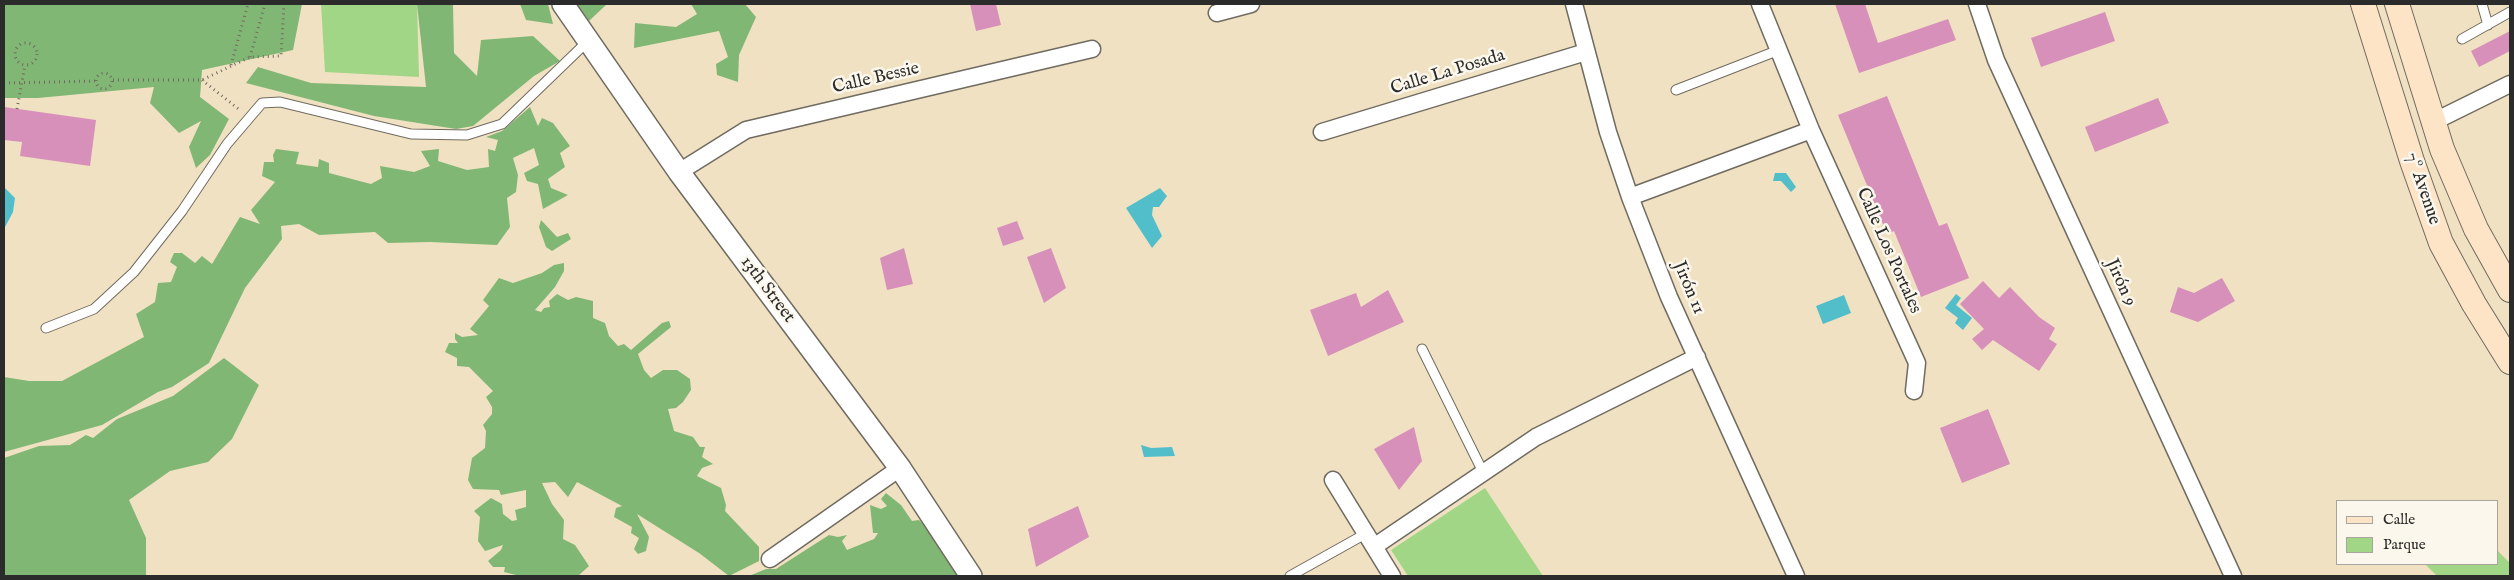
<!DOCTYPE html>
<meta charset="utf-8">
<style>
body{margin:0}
#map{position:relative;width:2514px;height:580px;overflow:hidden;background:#f0e1c2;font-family:"IM FELL English",serif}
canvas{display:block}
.frame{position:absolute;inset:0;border:5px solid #2b2b2b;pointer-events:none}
.legend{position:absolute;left:2336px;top:500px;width:162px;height:65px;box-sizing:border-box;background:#fbf7ec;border:1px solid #a8a59f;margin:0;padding:6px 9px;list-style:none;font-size:15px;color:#2b2b2b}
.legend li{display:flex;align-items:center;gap:10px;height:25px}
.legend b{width:25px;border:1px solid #a8a59f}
</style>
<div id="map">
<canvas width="2514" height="580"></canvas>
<div class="frame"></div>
<ul class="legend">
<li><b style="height:6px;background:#fee4c6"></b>Calle</li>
<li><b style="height:14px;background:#a2d687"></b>Parque</li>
</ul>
</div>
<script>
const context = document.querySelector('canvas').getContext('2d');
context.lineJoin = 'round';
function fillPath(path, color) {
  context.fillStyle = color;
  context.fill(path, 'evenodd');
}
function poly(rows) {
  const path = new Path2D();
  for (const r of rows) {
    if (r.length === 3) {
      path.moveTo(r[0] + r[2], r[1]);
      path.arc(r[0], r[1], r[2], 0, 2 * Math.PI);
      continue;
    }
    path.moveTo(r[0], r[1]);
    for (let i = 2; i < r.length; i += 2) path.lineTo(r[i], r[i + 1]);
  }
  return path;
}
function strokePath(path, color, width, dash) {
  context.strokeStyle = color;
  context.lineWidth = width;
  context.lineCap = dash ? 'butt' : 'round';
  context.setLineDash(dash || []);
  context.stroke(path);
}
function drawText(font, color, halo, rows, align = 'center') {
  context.font = font + ' "IM FELL English",serif';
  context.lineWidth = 5;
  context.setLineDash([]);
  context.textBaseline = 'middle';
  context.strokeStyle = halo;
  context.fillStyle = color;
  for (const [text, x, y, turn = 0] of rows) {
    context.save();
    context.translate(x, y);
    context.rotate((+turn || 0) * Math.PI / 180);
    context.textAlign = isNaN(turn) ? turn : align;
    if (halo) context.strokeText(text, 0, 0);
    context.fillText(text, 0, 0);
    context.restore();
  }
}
const green = poly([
 [321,4,417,4,419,77,325,72],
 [1485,488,1543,576,1408,576,1391,550],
 [2498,551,2510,563,2510,576,2437,576,2425,564,2498,564]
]);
const forest = poly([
 [4,4,302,4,293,50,202,70,200,97,229,119,210,155,196,168,189,147,201,121,179,133,150,103,154,87,38,98,4,98],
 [417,4,453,4,454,53,477,76,481,40,533,36,560,61,534,76,473,126,456,129,374,116,246,83,258,67,311,83,426,87],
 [520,4,548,4,553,24,526,20],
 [577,4,607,4,589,21],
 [691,4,745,4,756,17,739,55,738,82,717,75,716,64,728,57,719,31,634,48,635,23,676,27,697,14],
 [530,107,538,126,542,118,553,123,570,146,560,153,565,167,548,179,551,188,568,195,543,209,538,184,527,181,524,173,539,165,534,148,513,158,518,175,516,192,507,198,510,227,497,245,430,242,388,243,375,232,319,235,299,224,281,226,282,239,245,288,209,363,172,387,158,392,102,425,4,452,4,377,29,381,62,381,144,337,136,314,155,302,158,283,171,282,177,267,170,262,174,253,182,253,195,263,202,256,212,264,240,217,260,224,251,210,275,182,262,176,264,162,274,162,273,155,276,149,299,152,296,164,318,167,319,159,329,163,329,173,371,184,382,178,380,166,414,172,430,166,421,151,439,149,438,161,467,170,489,167,488,149,495,151,498,140,486,137,502,131],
 [541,220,557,237,568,233,571,239,552,251,546,247,539,227],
 [564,263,564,271,555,287,535,310,541,312,544,308,550,307,549,301,557,294,568,300,576,297,593,301,593,318,605,323,609,336,618,346,624,344,631,350,662,323,669,321,671,327,638,354,644,370,651,378,663,370,677,370,690,379,691,390,683,402,676,408,668,409,674,431,693,437,700,447,705,447,702,457,713,464,702,468,697,476,721,488,726,505,725,511,759,547,759,561,729,576,699,553,637,514,649,537,646,551,638,554,634,549,639,538,631,533,632,527,614,517,616,508,622,506,577,482,568,497,555,482,542,483,552,504,564,520,563,539,575,545,589,566,578,576,520,576,504,572,505,567,493,567,488,561,501,550,503,545,485,551,478,541,480,517,474,511,491,498,502,504,503,514,512,521,517,520,515,510,526,507,526,490,501,495,499,490,473,489,468,480,472,458,485,448,486,431,483,425,492,414,492,407,486,397,493,391,469,367,457,366,457,358,445,352,449,343,458,343,455,339,455,333,462,337,478,335,470,329,489,306,483,300,499,278,513,283,542,273,554,265],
 [224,358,259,385,232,439,208,462,170,471,129,500,146,538,146,576,4,576,4,458,39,446,70,445,86,435,93,438,117,419,173,396],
 [886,493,901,505,912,521,919,520,940,540,965,576,749,576,766,569,776,569,829,535,838,537,847,535,842,541,847,550,874,539,878,533,873,533,870,505,881,509,887,506,881,499]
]);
const water = poly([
 [1775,173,1786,173,1796,187,1791,192,1781,181,1773,181],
 [4,187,15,198,13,212,4,229],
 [1160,188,1167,196,1159,207,1153,207,1152,215,1162,236,1152,248,1126,208],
 [1956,294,1961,298,1956,305,1972,318,1963,330,1955,323,1958,318,1945,308],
 [1844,295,1851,313,1823,324,1816,306],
 [1141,445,1151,448,1172,447,1175,456,1144,457]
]);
const building = poly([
 [970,4,996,4,1001,25,976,31],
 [1835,4,1865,4,1878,43,1948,19,1956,40,1859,73],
 [2105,12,2115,41,2041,67,2031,38],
 [2510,31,2510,51,2479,67,2471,51],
 [1887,96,1939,226,1947,223,1969,278,1921,297,1894,231,1887,234,1838,115],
 [2158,98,2169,123,2095,152,2085,127],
 [4,107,96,120,90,166,20,156,22,142,4,140],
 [1017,221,1024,239,1003,246,997,228],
 [904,248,913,284,887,290,880,258],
 [1051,248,1066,288,1044,303,1027,257],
 [2222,278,2235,301,2198,322,2170,312,2178,287,2194,293],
 [1983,281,1999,298,2010,287,2039,317,2055,328,2049,339,2057,344,2039,371,1993,340,1982,350,1972,339,1984,329,1960,304],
 [1388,290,1404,322,1328,356,1310,310,1356,293,1361,307],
 [1988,409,2010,464,1962,483,1940,428],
 [1414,427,1422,461,1399,490,1374,449],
 [1078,506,1089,537,1036,567,1028,529]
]);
const path = poly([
 [26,54,11],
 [250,57,265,4],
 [231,65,248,4],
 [104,81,8],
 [113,80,202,80,250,57,281,56,284,4],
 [202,80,241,111],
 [4,83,96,81],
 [17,109,25,65]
]);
const service = poly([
 [2482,4,2488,25],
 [2462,39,2510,12],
 [1676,90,1779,50],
 [46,328,94,309,134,272,182,211,227,144,262,103,280,102,411,134,467,135,502,124,588,41],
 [1422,349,1483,472],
 [1290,576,1367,533]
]);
const minor = poly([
 [1574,4,1608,132,1630,197,1669,297,1796,576],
 [1760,4,1811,130,1917,363,1914,391],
 [1977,4,1996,60,2233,576],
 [1217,13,1251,4],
 [2433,122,2510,84],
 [1322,132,1586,52],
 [679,172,746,130,1092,49],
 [1630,197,1811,130],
 [1333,480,1392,576],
 [1375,546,1536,437,1697,357],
 [770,559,900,468]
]);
const tertiary = poly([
 [563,4,679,172,900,468,971,576]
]);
const secondary = poly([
 [2363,4,2412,161,2441,243,2474,304,2510,362],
 [2397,4,2442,149,2476,229,2510,290]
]);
const streetNames = [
 ["Calle La Posada",1448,73,-17],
 ["Calle Bessie",876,79,-13],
 ["7º Avenue",2422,189,71],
 ["Calle Los Portales",1888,251,66],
 ["Jirón 9",2120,283,65],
 ["Jirón 11",1688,288,67],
 ["13th Street",767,290,53]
];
fillPath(green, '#a2d687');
fillPath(forest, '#81b774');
fillPath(water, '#51beca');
fillPath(building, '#d790ba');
strokePath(service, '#706b60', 11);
strokePath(minor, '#706b60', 19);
strokePath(tertiary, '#706b60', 24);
strokePath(secondary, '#706b60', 26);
strokePath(path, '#706b60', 3, [1, 4]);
strokePath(service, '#fff', 9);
strokePath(minor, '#fff', 16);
strokePath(tertiary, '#fff', 21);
strokePath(secondary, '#fee4c6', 24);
drawText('18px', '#2b2b2b', '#fbf7ec', streetNames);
</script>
